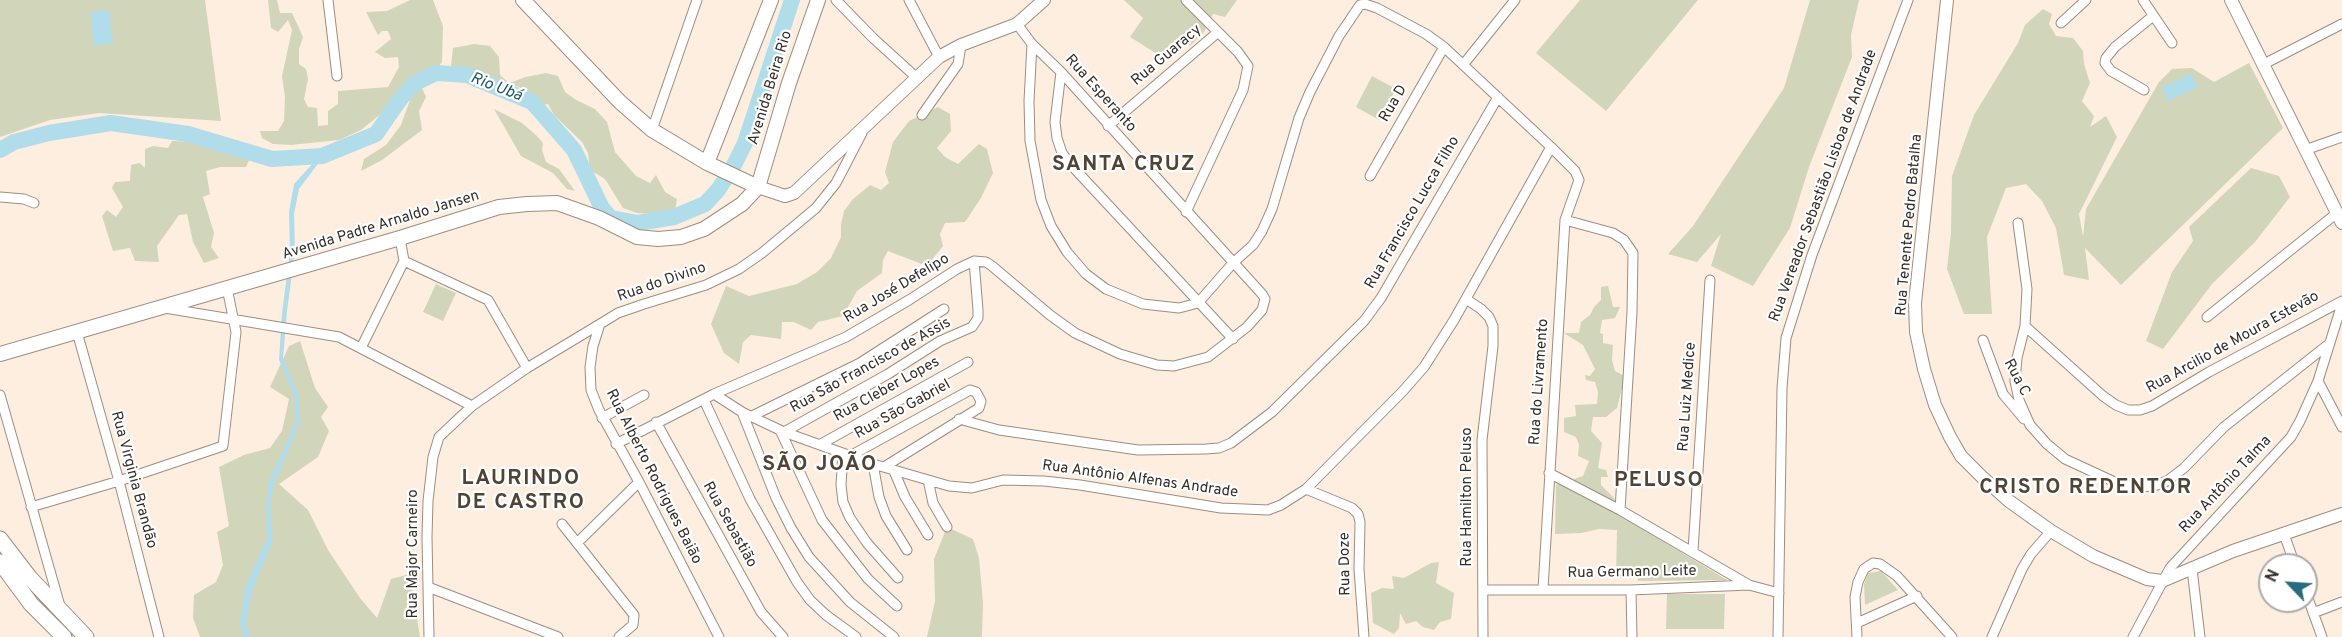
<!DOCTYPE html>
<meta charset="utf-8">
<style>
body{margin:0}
#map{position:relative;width:2342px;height:637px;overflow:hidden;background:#feeedf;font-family:Overpass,sans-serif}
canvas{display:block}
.north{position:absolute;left:2258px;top:553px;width:60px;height:60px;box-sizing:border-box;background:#fff;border:2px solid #adaba9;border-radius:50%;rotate:295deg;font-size:16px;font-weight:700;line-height:24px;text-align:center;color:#332d27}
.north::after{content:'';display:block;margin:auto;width:21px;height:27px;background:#2a6c7f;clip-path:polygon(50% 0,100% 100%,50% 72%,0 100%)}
</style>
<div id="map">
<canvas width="2342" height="637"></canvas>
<div class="north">N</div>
</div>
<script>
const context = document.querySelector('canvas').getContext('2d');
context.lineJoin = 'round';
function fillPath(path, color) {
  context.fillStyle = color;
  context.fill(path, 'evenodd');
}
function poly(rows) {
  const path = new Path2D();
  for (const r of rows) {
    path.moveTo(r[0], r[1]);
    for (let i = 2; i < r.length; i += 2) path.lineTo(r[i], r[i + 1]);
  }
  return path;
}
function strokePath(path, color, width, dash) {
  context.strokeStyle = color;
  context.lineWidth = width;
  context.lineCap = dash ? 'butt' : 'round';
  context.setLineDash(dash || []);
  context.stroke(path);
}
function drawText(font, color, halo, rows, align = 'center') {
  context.font = font + ' Overpass,sans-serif';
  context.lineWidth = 4.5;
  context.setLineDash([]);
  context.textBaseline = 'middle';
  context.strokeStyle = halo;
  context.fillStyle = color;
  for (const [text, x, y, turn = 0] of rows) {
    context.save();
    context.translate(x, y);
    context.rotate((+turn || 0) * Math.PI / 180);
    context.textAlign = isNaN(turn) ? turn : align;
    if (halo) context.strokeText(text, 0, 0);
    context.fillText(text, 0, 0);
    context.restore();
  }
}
const green = poly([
 [0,0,205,0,221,121,99,113,50,120,0,137],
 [268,0,277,0,280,13,292,13,303,37,299,49,299,64,306,69,308,79,304,99,308,107,317,108,318,126,328,125,328,111,338,104,338,91,388,87,399,67,398,57,385,58,375,52,391,39,388,31,382,31,378,35,366,12,387,11,410,0,433,0,443,26,442,62,422,88,426,97,419,111,422,130,382,160,361,171,364,159,386,145,401,125,410,100,388,104,382,113,361,130,339,140,291,145,273,144,262,138,260,131,278,131,284,121,285,97,282,76,292,30,288,20,278,32,271,28],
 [1124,0,1237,0,1225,17,1213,14,1204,32,1191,45,1178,45,1168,49,1166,64,1154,52,1130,37,1143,18],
 [1580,0,1698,0,1606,111,1536,53],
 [1810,0,1859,0,1851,35,1852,57,1809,167,1790,228,1753,286,1711,266,1721,234,1697,262,1668,254,1693,226,1784,88],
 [2043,9,2052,14,2049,24,2056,36,2073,38,2083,51,2084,64,2090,83,2082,101,2094,116,2090,127,2106,116,2117,137,2079,214,2083,237,2086,209,2159,82,2172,69,2192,68,2214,82,2249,63,2283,128,2121,285,2085,248,2089,280,2064,275,2056,228,2042,201,2026,184,2006,188,1987,237,1992,314,1964,314,1947,269,1951,233,1952,176,1974,115,2018,43,2025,25],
 [474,44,490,46,499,57,500,75,509,83,526,77,546,73,558,76,565,92,576,100,595,109,607,122,615,152,636,176,650,183,656,175,665,192,677,199,675,211,652,214,637,213,623,208,605,179,590,170,588,153,582,142,554,115,548,104,542,105,519,87,451,66,453,48],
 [1372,76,1396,89,1379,120,1356,107],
 [938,107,950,114,951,131,937,148,945,157,958,164,979,144,987,149,993,173,981,198,965,222,945,223,940,234,943,246,927,266,888,251,883,260,882,273,857,291,843,316,818,322,811,330,794,322,782,322,781,339,751,335,743,342,739,364,724,353,711,324,726,286,749,296,797,284,817,272,831,258,841,237,841,225,844,211,853,199,870,185,881,190,889,183,885,172,893,142,909,121],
 [494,109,522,123,536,135,543,143,542,150,546,162,559,169,575,191,567,189,553,173,521,156],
 [172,141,221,143,250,158,246,167,220,167,206,171,210,194,203,197,214,233,211,247,219,258,204,263,193,242,187,214,179,215,157,246,159,262,135,261,130,248,113,251,102,216,107,210,116,217,123,207,112,188,115,182,130,181,131,165,140,163,145,168,145,149,153,146,168,148],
 [2251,168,2279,176,2290,197,2255,242,2212,284,2163,349,2146,341,2172,272,2193,241,2189,227],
 [436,284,456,293,443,321,423,312],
 [1608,286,1613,307,1620,307,1615,318,1602,320,1600,333,1603,334,1603,343,1613,345,1612,360,1615,371,1625,376,1617,408,1606,417,1593,417,1591,431,1602,443,1598,468,1606,470,1608,477,1601,477,1601,485,1614,498,1618,514,1727,580,1638,581,1637,578,1616,578,1617,530,1599,529,1581,533,1555,534,1556,485,1583,476,1589,461,1578,456,1579,445,1576,437,1564,432,1564,418,1576,416,1575,405,1597,404,1598,392,1595,382,1586,380,1585,375,1590,376,1595,369,1583,345,1564,333,1579,333,1581,322,1590,315,1594,307,1601,300,1601,287],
 [300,341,315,388,328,407,321,417,329,431,318,457,279,484,308,510,328,550,360,598,377,618,391,579,410,574,420,637,200,637,193,618,194,595,216,582,223,565,217,532,229,526,219,467,244,455,270,448,282,431,289,399,270,387,289,346],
 [947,527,973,539,979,558,983,603,982,637,927,637,935,601,934,559],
 [1439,562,1436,583,1454,593,1451,619,1440,622,1434,630,1423,627,1416,621,1406,624,1400,613,1399,628,1394,634,1373,623,1371,593,1382,588,1394,589,1392,576,1404,578,1431,563],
 [1881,571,1898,590,1865,605,1864,584,1868,573],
 [1667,594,1725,594,1724,629,1666,629]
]);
const water = poly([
 [109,10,113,43,94,46,90,12],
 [2191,73,2198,87,2168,101,2162,88],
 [315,161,320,161,299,189,294,214,295,252,287,311,283,358,298,393,300,422,273,487,270,505,273,541,252,590,246,625,251,637,244,637,240,624,245,587,267,539,266,509,268,484,296,421,294,395,279,360,282,313,290,252,289,212,294,184]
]);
const river = poly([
 [0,150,14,142,49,133,111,123,188,134,272,159,322,156,376,134,401,98,415,83,436,73,467,75,532,102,574,150,602,208,611,218,638,223,674,217,705,204,718,190,733,167,745,143,792,0]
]);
const minor = poly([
 [328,0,337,76],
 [836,0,873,38,917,78],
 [909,0,939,57],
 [2143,0,2172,43],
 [2061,23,2086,0],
 [1463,65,1515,0],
 [2262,65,2342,24],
 [1061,72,1055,122,1057,138,1062,153,1072,166,1233,339],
 [2144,90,2111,71,2105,63,2106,58,2115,47,2153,16],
 [922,115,958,64,961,45],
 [1108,126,1217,33],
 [652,130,697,0],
 [2305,150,2342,137],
 [1370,176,1444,47],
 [0,197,24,199,34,203],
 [1186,212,1243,90,1248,66,1238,52,1186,0],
 [1565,220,1613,233,1624,240,1633,253,1632,312,1620,510],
 [2018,223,2027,289,2025,326,2017,358,2015,381,2019,400,2030,425,2047,444,2065,459,2119,484,2136,487,2154,486,2167,481,2184,468,2224,427,2330,343],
 [400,238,404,261],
 [404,261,488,300,527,368],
 [1466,299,1481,309,1489,317,1493,326,1493,346,1482,440,1483,637],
 [165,308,339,337,472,406],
 [2207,317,2337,213],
 [600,324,593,346,590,367,591,390,599,410,639,482,719,637],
 [2025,326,2103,396,2116,405,2128,410,2140,410,2152,406,2209,372,2342,301],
 [77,332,119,481,159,637],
 [1983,340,2003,394,2024,419],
 [361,348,404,261],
 [2318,381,2342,427],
 [714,394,742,412,784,432,873,464,949,486,972,488,1003,480,1044,481,1080,485,1221,508,1268,510,1281,505,1306,489,1403,391,1424,367,1454,320,1551,147,1444,47,1426,34,1377,8,1365,4,1360,5,1339,36,1310,92,1299,118,1272,209,1262,231,1253,245,1233,263,1198,303,1179,308,1143,304,1106,289,1086,274,1067,252,1051,226,1041,200,1030,141,1029,101,1032,44,1017,24],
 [0,395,60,606],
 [704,400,750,499,797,582,810,600,826,615,856,637],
 [742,412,776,498,791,528,809,557,850,602,894,637],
 [752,416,860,363,944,309],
 [602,418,644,395],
 [959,419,999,430,1138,450,1206,449,1219,448,1231,443,1272,412,1364,321,1381,298,1498,97],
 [656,422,761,612,783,637],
 [780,430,822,520,868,579,897,606],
 [784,432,888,374,940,341,972,327,978,318,978,310,974,261],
 [616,444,714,394,846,337,909,300,957,269,974,261,986,262,992,266,1050,315,1075,333,1120,354,1157,365,1174,366,1208,357,1247,327,1262,310,1265,299,1262,294,1061,72,1032,44],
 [821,444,968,362],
 [843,454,841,485,843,502,850,518,867,543,898,578],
 [850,456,970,390,976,392,981,401,979,408,884,467],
 [873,464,879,497,886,516,907,550],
 [894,471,905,497,928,535],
 [1549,473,1620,510,1749,585],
 [928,480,933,503,947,527],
 [1306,489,1352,508,1358,514,1360,522,1359,569,1364,637],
 [31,507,119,481,223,446,236,332,227,288],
 [562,524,634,615,633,625,619,637],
 [2284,534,2295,565],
 [577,543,639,482],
 [1693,551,1710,280],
 [2192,569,2200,637],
 [428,587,558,637],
 [1543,589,1565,220,1579,180,1575,171,1551,147],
 [1483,590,1631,590,1749,585,1779,593],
 [1631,590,1632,637],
 [2306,593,2322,637],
 [2313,613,2342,602],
 [1857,623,1917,596],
 [429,637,427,537,428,501,433,457,439,437,472,406,527,368,600,324,618,313,644,304,706,285,739,269,762,253,816,208,836,183,862,133],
 [1778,637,1782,388,1786,338,1812,255,1908,0],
 [1857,637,1855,597,1858,582,1864,569,1873,563,1880,564,1897,576,1952,637],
 [1992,637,2022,569,2031,554,2051,531],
 [2133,637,2170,568,2291,437,2300,421,2318,381,2342,304]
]);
const tertiary = poly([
 [1947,0,1915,303,1916,332,1924,369,1935,405,1950,437,1961,456,1982,477,2009,501,2051,531,2093,556,2147,579,2162,581,2233,551,2342,514],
 [2231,0,2342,223],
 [758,187,785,196,794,193,939,57,961,45,1017,24,1044,0]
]);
const secondary = poly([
 [523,0,620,102,652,130,707,163,758,187],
 [707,163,771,0],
 [0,354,400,238,499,207,527,204,557,203,599,218,637,237,658,239,681,237,704,229,742,204,758,187,789,83,818,0]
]);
const primary = poly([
 [0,539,30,578,86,637],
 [0,562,31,604,64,637]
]);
const streetNames = [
 ["Rua Guaracy",1167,56,-40],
 ["Avenida Beira Rio",771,88,-73],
 ["Rua Esperanto",1100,94,48],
 ["Rua D",1394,104,-60],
 ["Rua Vereador Sebastião Lisboa de Andrade",1824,186,-70],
 ["Rua Francisco Lucca Filho",1413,213,-60],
 ["Rua Tenente Pedro Batalha",1910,225,-85],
 ["Avenida Padre Arnaldo Jansen",381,226,-17],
 ["Rua do Divino",662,283,-19],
 ["Rua José Defelipo",897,289,-31],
 ["Rua Arcilio de Moura Estevão",2233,343,-29],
 ["Rua São Francisco de Assis",871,366,-29],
 ["Rua C",2016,378,62],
 ["Rua do Livramento",1540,382,-86],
 ["Rua Cleber Lopes",887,390,-29],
 ["Rua Luiz Medice",1688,397,-86],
 ["Rua São Gabriel",903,410,-29],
 ["Rua Alberto Rodrigues Baião",653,477,63],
 ["Rua Virginia Brandão",133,480,75],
 ["Rua Antônio Alfenas Andrade",1140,480,8],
 ["Rua Antônio Talma",2226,485,-47],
 ["Rua Hamilton Peluso",1468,497,-90],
 ["Rua Sebastião",729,525,61],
 ["Rua Major Carneiro",414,554,-90],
 ["Rua Doze",1346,564,-91],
 ["Rua Germano Leite",1632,573,-1]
];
const waterNames = [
 ["Rio Ubá",496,88,21]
];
const districtNames = [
 ["SANTA CRUZ",1124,166],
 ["SÃO JOÃO",820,466],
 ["LAURINDO",521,480],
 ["DE CASTRO",521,504],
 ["PELUSO",1659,482],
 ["CRISTO REDENTOR",2086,489]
];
fillPath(green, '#d1d5ba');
fillPath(water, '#b1dcea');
strokePath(river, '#b1dcea', 16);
strokePath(minor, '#9c8e80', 11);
strokePath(tertiary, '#9c8e80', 14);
strokePath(secondary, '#9c8e80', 16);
strokePath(primary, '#9c8e80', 17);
strokePath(minor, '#fff', 9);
strokePath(tertiary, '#fff', 12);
strokePath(secondary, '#fff', 14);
strokePath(primary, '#fff', 15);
drawText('15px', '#332d27', '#fff', streetNames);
drawText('italic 16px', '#1c5665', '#fff', waterNames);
context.letterSpacing = '1.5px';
drawText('bold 21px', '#504437', '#fff', districtNames);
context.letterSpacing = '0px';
</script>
